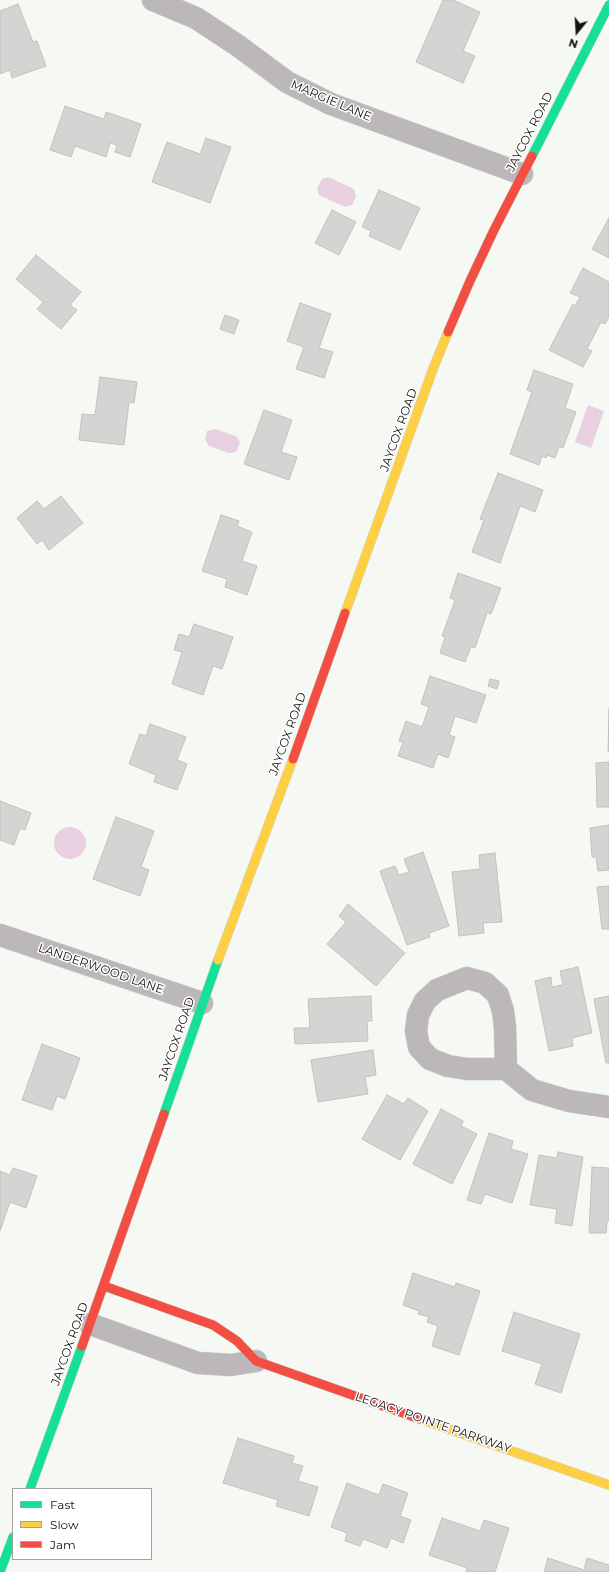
<!DOCTYPE html>
<style>
body{margin:0}
#map{position:relative;width:609px;height:1572px;overflow:hidden;background:#f5f8f3;font-family:Montserrat,sans-serif}
canvas{display:block}
.legend{position:absolute;left:12px;top:1488px;width:140px;height:72px;box-sizing:border-box;background:#fff;border:1px solid #a1a1a0;margin:0;padding:5px 7px;list-style:none;font-size:12px;color:#131411}
.legend li{display:flex;align-items:center;gap:8px;height:20px}
.legend b{width:20px;border:1px solid #a1a1a0}
.north{position:absolute;left:557px;top:12px;width:40px;height:40px;-webkit-text-stroke:3px #fff;paint-order:stroke;rotate:198deg;font-size:11px;font-weight:700;line-height:16px;text-align:center;color:#131411}
.north::after{content:'';display:block;margin:auto;width:14px;height:18px;background:#131411;clip-path:polygon(50% 0,100% 100%,50% 72%,0 100%)}
</style>
<div id="map">
<canvas width="609" height="1572"></canvas>
<ul class="legend">
<li><b style="height:5px;background:#16e098"></b>Fast</li>
<li><b style="height:5px;background:#ffcf43"></b>Slow</li>
<li><b style="height:5px;background:#f24e42"></b>Jam</li>
</ul>
<div class="north">N</div>
</div>
<script>
const context = document.querySelector('canvas').getContext('2d');
context.lineJoin = 'round';
function fillPath(path, color) {
  context.fillStyle = color;
  context.fill(path, 'evenodd');
}
function poly(rows) {
  const path = new Path2D();
  for (const r of rows) {
    if (r.length === 3) {
      path.moveTo(r[0] + r[2], r[1]);
      path.arc(r[0], r[1], r[2], 0, 2 * Math.PI);
      continue;
    }
    path.moveTo(r[0], r[1]);
    for (let i = 2; i < r.length; i += 2) path.lineTo(r[i], r[i + 1]);
  }
  return path;
}
function strokePath(path, color, width, dash) {
  context.strokeStyle = color;
  context.lineWidth = width;
  context.lineCap = dash ? 'butt' : 'round';
  context.setLineDash(dash || []);
  context.stroke(path);
}
function drawText(font, color, halo, rows, align = 'center') {
  context.font = font + ' Montserrat,sans-serif';
  context.lineWidth = 3;
  context.setLineDash([]);
  context.textBaseline = 'middle';
  context.strokeStyle = halo;
  context.fillStyle = color;
  for (const [text, x, y, turn = 0] of rows) {
    context.save();
    context.translate(x, y);
    context.rotate((+turn || 0) * Math.PI / 180);
    context.textAlign = isNaN(turn) ? turn : align;
    if (halo) context.strokeText(text, 0, 0);
    context.fillText(text, 0, 0);
    context.restore();
  }
}
const water = poly([
 [328,177,354,189,356,196,352,205,345,207,319,195,317,189,322,179],
 [588,405,604,411,591,448,575,442],
 [215,429,236,436,240,442,236,452,229,453,209,446,205,439,207,431],
 [70,843,16]
]);
const building = poly([
 [443,0,453,0,480,12,463,51,475,56,463,83,416,62,443,0],
 [18,4,33,42,37,41,46,66,12,78,10,70,0,74,0,11,18,4],
 [65,106,104,119,106,112,141,124,130,157,115,152,117,145,110,143,106,157,75,146,71,157,50,150,65,106],
 [206,138,231,147,210,203,152,182,167,142,200,154,206,138],
 [379,190,420,208,400,250,369,236,371,231,362,227,379,190],
 [332,210,356,222,339,255,315,243,332,210],
 [609,218,609,258,592,249,609,218],
 [36,255,81,292,70,305,77,310,61,329,37,309,43,302,16,279,36,255],
 [583,268,609,282,609,317,605,324,601,322,587,349,592,351,583,367,549,350,573,304,575,306,580,297,570,293,583,268],
 [300,303,331,314,319,348,333,352,324,378,296,369,304,347,287,341,300,303],
 [225,315,239,320,234,334,220,329,225,315],
 [534,370,573,384,565,408,576,412,563,448,559,447,555,458,547,455,546,458,542,456,539,465,510,454,532,392,527,390,534,370],
 [100,377,137,382,134,403,129,402,124,445,79,440,82,414,95,415,100,377],
 [264,410,292,420,281,452,297,457,289,480,244,464,264,410],
 [498,473,543,490,535,512,520,506,500,563,472,552,484,520,480,519,498,473],
 [61,496,83,523,49,550,42,540,37,544,17,518,37,501,44,509,61,496],
 [221,515,239,521,237,526,252,532,242,561,257,566,247,595,225,587,227,579,202,571,221,515],
 [458,573,501,588,491,614,487,613,475,648,471,647,465,662,440,653,445,637,442,636,455,600,450,598,458,573],
 [194,624,233,637,222,669,213,666,203,695,172,684,182,652,174,650,179,634,189,637,194,624],
 [430,676,486,695,476,723,455,716,449,735,455,737,448,758,438,754,433,768,398,756,403,742,399,741,406,721,422,727,429,707,421,704,430,676],
 [490,679,499,681,497,689,488,686,490,679],
 [609,709,609,752,608,752,609,709],
 [150,724,186,737,177,760,187,764,177,790,154,782,156,775,129,764,140,734,146,736,150,724],
 [609,762,609,807,597,807,596,763,609,762],
 [0,801,31,813,25,830,20,828,14,845,0,840,0,801],
 [116,817,154,831,141,867,149,870,140,896,93,879,116,817],
 [609,825,609,870,598,871,596,857,592,857,590,828,609,825],
 [423,852,449,926,429,933,430,937,407,945,380,871,395,866,399,875,409,872,404,859,423,852],
 [495,853,502,922,483,923,484,933,459,936,452,872,480,869,479,855,495,853],
 [609,886,609,929,602,929,597,887,609,886],
 [348,904,405,953,376,986,327,944,346,922,339,916,348,904],
 [578,967,592,1033,572,1038,573,1046,549,1051,535,981,551,977,552,987,563,985,560,971,578,967],
 [371,996,372,1021,367,1021,368,1041,295,1044,294,1028,310,1028,308,999,371,996],
 [609,996,609,1063,606,1063,594,999,609,996],
 [42,1044,80,1058,65,1099,57,1096,52,1110,22,1100,42,1044],
 [373,1050,376,1075,365,1077,368,1094,318,1102,311,1060,373,1050],
 [387,1095,404,1104,408,1098,428,1111,400,1160,362,1139,387,1095],
 [441,1109,463,1121,461,1126,477,1134,452,1184,413,1164,441,1109],
 [489,1133,513,1141,511,1149,528,1154,512,1203,485,1194,481,1204,467,1200,489,1133],
 [558,1152,583,1157,572,1226,555,1223,557,1209,530,1205,539,1155,557,1158,558,1152],
 [592,1167,609,1168,609,1221,607,1221,606,1233,589,1233,592,1167],
 [13,1168,37,1176,26,1208,10,1202,0,1231,0,1171,10,1175,13,1168],
 [413,1273,455,1287,456,1283,480,1291,459,1355,432,1346,438,1326,427,1322,429,1317,418,1314,419,1311,403,1305,413,1273],
 [514,1312,580,1334,561,1393,535,1384,542,1364,502,1351,514,1312],
 [238,1438,294,1456,292,1463,303,1466,298,1481,318,1487,309,1516,276,1506,278,1500,223,1483,238,1438],
 [347,1483,379,1495,383,1484,408,1493,400,1516,411,1520,403,1543,391,1538,387,1548,363,1539,360,1546,345,1541,347,1533,331,1527,347,1483],
 [442,1518,480,1531,484,1520,509,1528,495,1572,466,1572,467,1568,429,1555,442,1518],
 [548,1558,584,1570,587,1558,609,1565,609,1572,544,1572,548,1558]
]);
const street = poly([
 [153,0,196,18,237,45,287,82,331,104,522,174],
 [0,935,202,1003],
 [506,1069,505,1027,503,1011,498,995,485,983,467,978,437,990,425,1001,418,1015,416,1031,419,1047,430,1059,448,1066,467,1069,506,1069,532,1090,569,1101,609,1107],
 [90,1324,198,1363,231,1365,256,1361]
]);
const fast = poly([
 [532,156,609,5],
 [164,1114,218,960],
 [30,1489,82,1346],
 [0,1572,13,1537]
]);
const slow = poly([
 [345,613,433,369,448,332],
 [218,960,293,759],
 [420,1419,609,1485]
]);
const jam = poly([
 [448,332,470,281,494,230,532,156],
 [293,759,345,613],
 [104,1286,213,1325,237,1341,256,1361,420,1419],
 [82,1346,164,1114]
]);
const streetNames = [
 ["MARGIE LANE",331,101,23],
 ["JAYCOX ROAD",530,132,-63],
 ["JAYCOX ROAD",399,430,-70],
 ["JAYCOX ROAD",288,734,-70],
 ["LANDERWOOD LANE",101,969,19],
 ["JAYCOX ROAD",177,1039,-71],
 ["JAYCOX ROAD",70,1344,-70],
 ["LEGACY POINTE PARKWAY",433,1423,19]
];
fillPath(water, '#e8d0e0');
fillPath(building, '#d3d5d2');
strokePath(building, '#c0c2be', 1);
strokePath(street, '#d1d3d0', 23);
strokePath(fast, '#d1d3d0', 10);
strokePath(slow, '#d1d3d0', 10);
strokePath(jam, '#d1d3d0', 10);
strokePath(street, '#bcb8ba', 22);
strokePath(fast, '#16e098', 9);
strokePath(slow, '#ffcf43', 9);
strokePath(jam, '#f24e42', 9);
drawText('12px', '#131411', '#fff', streetNames);
</script>
